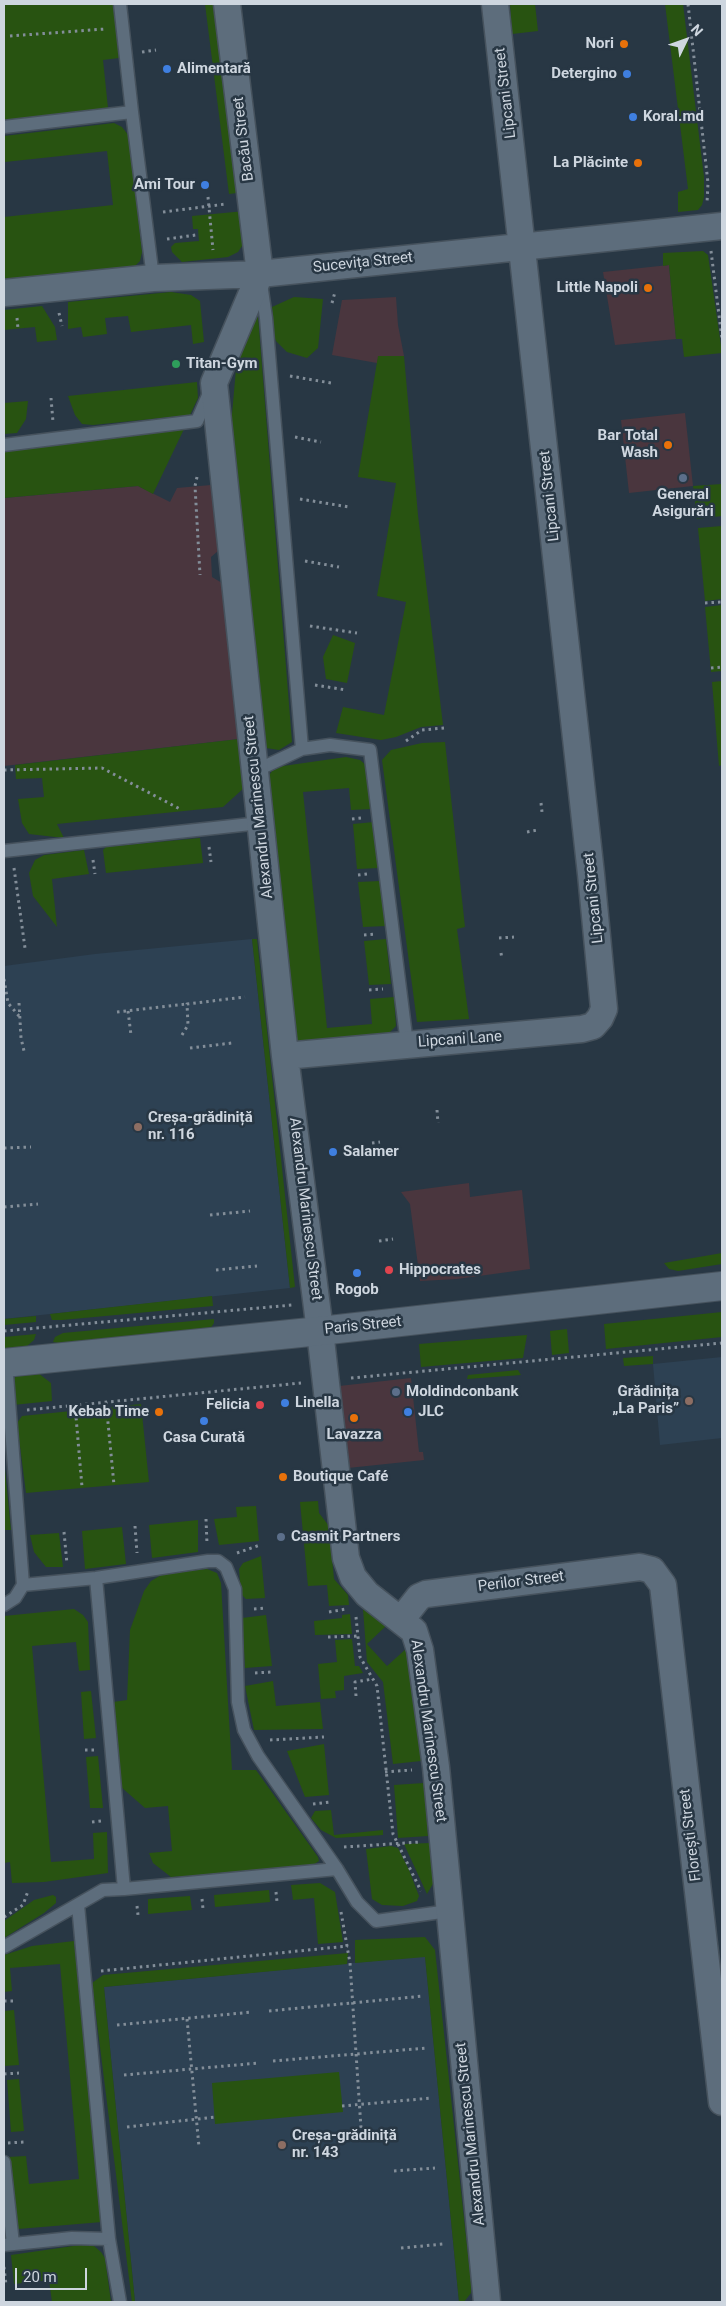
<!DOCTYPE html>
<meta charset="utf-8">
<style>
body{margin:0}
#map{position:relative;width:726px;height:2306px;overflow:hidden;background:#283744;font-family:Roboto,sans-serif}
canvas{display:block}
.frame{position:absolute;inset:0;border:5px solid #ced6df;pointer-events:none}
.north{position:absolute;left:661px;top:15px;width:50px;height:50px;-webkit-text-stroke:4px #283744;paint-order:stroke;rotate:48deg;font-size:14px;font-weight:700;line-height:20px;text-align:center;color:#ced6df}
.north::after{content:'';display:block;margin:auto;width:18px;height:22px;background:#ced6df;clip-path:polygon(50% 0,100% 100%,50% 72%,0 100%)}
.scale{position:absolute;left:15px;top:2268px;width:72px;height:22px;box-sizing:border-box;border:2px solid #ced6df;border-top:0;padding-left:6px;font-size:15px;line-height:18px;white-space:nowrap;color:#ced6df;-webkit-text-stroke:4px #283744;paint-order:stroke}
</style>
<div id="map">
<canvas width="726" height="2306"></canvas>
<div class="frame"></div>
<div class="north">N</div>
<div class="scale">20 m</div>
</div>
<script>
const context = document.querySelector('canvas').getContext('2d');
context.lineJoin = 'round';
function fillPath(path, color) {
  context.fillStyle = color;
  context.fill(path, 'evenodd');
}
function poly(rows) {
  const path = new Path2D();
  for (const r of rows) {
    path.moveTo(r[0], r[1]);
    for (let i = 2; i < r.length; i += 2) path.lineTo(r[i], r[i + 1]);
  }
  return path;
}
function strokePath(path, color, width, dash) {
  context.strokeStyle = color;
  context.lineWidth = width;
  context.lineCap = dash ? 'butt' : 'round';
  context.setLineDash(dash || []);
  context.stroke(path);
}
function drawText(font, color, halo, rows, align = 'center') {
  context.font = font + ' Roboto,sans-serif';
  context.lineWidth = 5;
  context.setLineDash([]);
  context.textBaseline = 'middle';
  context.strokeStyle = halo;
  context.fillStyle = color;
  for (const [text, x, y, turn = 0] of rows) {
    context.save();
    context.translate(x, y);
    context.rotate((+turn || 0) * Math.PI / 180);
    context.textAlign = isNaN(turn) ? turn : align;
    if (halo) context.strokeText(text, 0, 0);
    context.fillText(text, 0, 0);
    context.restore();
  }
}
const commercial = poly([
 [669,265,676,339,615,345,603,272],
 [396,297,398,325,404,356,379,356,377,363,332,355,342,300],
 [685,413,693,486,629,493,621,420],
 [211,485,218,551,211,557,212,577,222,583,239,739,4,766,4,498,138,486,170,502,177,488],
 [469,1183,470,1197,522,1190,530,1269,457,1279,420,1281,410,1204,401,1192],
 [411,1378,419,1452,423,1452,424,1460,348,1468,339,1386]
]);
const built = poly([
 [252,939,290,1288,4,1319,4,966,95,954],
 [722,1357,722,1438,660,1445,653,1364],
 [425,1956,459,2302,135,2302,104,1987]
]);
const green = poly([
 [4,4,114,4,119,58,103,60,108,108,4,120],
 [205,4,213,4,237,193,229,194],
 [510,4,535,4,538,31,512,34],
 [665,4,683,4,704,177,704,197,702,205,698,210,678,212,678,192,688,189],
 [114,123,122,127,129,136,142,252,140,261,135,266,4,280,4,217,113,205,107,151,5,162,4,136],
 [245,211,244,243,238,252,228,257,182,262,172,252,171,247,175,243,199,241,198,229,193,229,192,216],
 [703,251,708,255,722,353,684,357,682,339,676,339,669,265,663,266,663,253],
 [171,292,191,295,200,301,204,342,193,344,191,325,131,332,128,316,105,318,107,334,83,337,81,327,68,329,68,302],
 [294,297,323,299,318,348,307,358,287,352,276,341,274,336,272,307],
 [42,306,55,327,57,340,37,342,35,327,4,330,4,310],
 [258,316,292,742,279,750,266,748,263,743,230,437,236,369,240,352],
 [378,356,404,356,418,515,443,725,421,727,396,737,381,740,336,733,343,707,384,715,406,602,377,596,396,483,358,477],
 [197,382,198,398,190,415,93,425,82,424,75,415,68,396],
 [28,401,26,419,17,433,4,434,4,403],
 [184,429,153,494,138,486,4,498,4,451],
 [722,484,722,516,697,519,693,486],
 [722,526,722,599,705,601,698,528],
 [722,605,722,671,711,672,705,607],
 [333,635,355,643,347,683,326,679,323,657],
 [722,681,722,765,719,766,712,682],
 [239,739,245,787,223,807,57,824,64,838,29,834,22,823,18,799,44,797,42,778,16,779,15,765],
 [445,742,465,927,457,929,469,1019,417,1022,382,760,391,750,422,743],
 [346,757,360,760,367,766,372,809,351,810,349,788,303,792,327,1028,372,1024,370,999,394,997,396,1026,387,1035,299,1045,294,1041,268,777,272,771,283,766],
 [374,822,379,868,357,869,353,824],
 [200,838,203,863,106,873,103,850,106,847],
 [84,850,89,874,52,879,57,927,33,896,29,873,35,860,44,855],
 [380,881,386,926,363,927,358,882],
 [252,939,257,939,295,1287,290,1288],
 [386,939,391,984,369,985,364,941],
 [722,1253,722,1264,678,1271,669,1269,664,1263],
 [212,1296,213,1306,62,1320,52,1320,50,1314],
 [722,1312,722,1337,606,1349,604,1324],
 [36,1316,36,1322,4,1325,4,1319],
 [214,1319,214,1323,210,1329,63,1344,53,1342,55,1337,63,1333],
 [567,1329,569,1353,552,1355,550,1331],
 [36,1334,34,1340,27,1346,4,1349,4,1337],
 [527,1335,523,1358,421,1367,419,1344],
 [653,1356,653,1364,624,1366,623,1358],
 [518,1370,521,1375,467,1379,468,1375],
 [38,1373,51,1383,52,1401,13,1405,11,1383,16,1376],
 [141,1404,149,1482,26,1493,17,1423,22,1416],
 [4,1459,11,1530,4,1530],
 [318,1501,319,1513,329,1526,334,1579,348,1595,349,1605,329,1606,327,1585,308,1586,300,1502],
 [256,1506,259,1541,219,1545,214,1519,237,1517,236,1507],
 [198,1520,198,1552,152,1558,149,1525],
 [122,1527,126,1564,85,1569,82,1531],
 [59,1533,63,1567,46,1567,34,1552,30,1535],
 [261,1556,265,1598,246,1599,241,1594,239,1569,243,1563],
 [207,1569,217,1573,221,1583,232,1770,256,1770,318,1857,319,1861,307,1869,171,1877,153,1863,149,1853,172,1851,168,1806,145,1808,121,1787,113,1702,127,1700,130,1630,144,1591,151,1581,163,1574],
 [74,1609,83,1615,88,1622,90,1670,79,1671,76,1642,32,1646,51,1862,94,1859,93,1833,107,1832,108,1873,44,1882,12,1883,10,1862,4,1863,4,1616],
 [363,1609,386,1626,367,1644,387,1666,407,1648,421,1761,393,1764,383,1682,367,1662],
 [350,1614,352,1634,315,1635,314,1621,342,1618,342,1615],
 [266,1615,272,1666,245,1668,242,1618],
 [352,1639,355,1666,359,1666,363,1673,344,1676,344,1690,335,1691,336,1698,321,1699,318,1664,337,1662,335,1640],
 [273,1681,276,1706,320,1702,323,1729,254,1730,245,1686],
 [91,1691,96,1738,84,1739,81,1692],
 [324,1744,329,1795,305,1797,287,1751],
 [98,1756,103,1808,90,1808,86,1757],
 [424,1783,428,1836,398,1838,394,1785],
 [331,1810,334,1835,383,1830,383,1835,336,1838,321,1830,311,1818,315,1811],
 [430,1843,434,1865,434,1882,427,1894,404,1844],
 [391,1846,398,1848,409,1870,419,1896,417,1901,403,1906,382,1905,372,1899,366,1849],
 [320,1883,335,1892,343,1942,318,1944,314,1898,293,1900,291,1885],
 [269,1890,270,1902,215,1907,214,1895],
 [53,1895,56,1897,56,1903,44,1913,4,1938,4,1921,34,1900],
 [190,1896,192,1910,148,1914,148,1899],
 [425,1937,435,1950,471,2283,471,2293,464,2302,459,2302,425,1957,355,1963,355,1940],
 [74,1941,102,2222,18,2229,8,2157,26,2156,29,2184,79,2179,60,1964,10,1968,12,1991,4,1992,4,1955,32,1946],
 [348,1953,347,1964,104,1987,135,2302,132,2302,92,1983,103,1975],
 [14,2010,19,2065,4,2066,4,2011],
 [339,2072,343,2112,215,2124,212,2083],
 [19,2079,24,2131,11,2132,7,2080],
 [87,2244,94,2246,101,2252,105,2258,111,2302,52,2302,49,2280,14,2284,11,2255]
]);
const path = poly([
 [688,4,708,183,707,203],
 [10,36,105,29],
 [142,52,156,50],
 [563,74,573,72],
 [208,197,213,250],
 [163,212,226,204],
 [167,239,196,235],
 [711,251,722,339],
 [332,303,335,292],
 [59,313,62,326],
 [17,318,18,329],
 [290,376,331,383],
 [51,398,53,422],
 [295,437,321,442],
 [197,477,195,486,200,575],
 [300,499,349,507],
 [305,561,339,567],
 [705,603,722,602],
 [310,626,357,633],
 [711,668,722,667],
 [315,685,346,690],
 [406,741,422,730,444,728],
 [4,770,102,768,180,809],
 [541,803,542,812],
 [352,819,362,818],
 [527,832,538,830],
 [209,847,211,862],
 [93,860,95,874],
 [14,868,25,948],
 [358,875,367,874],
 [364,935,376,934],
 [499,938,514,937],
 [501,953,502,959],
 [4,979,8,1003,19,1016],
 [369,990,383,989],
 [19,1003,21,1038,24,1051],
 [128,1011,131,1035],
 [117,1012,187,1004],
 [182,1035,188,1025,187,1004,245,997],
 [190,1048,232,1043],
 [437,1110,438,1123],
 [372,1143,380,1142],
 [4,1148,31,1147],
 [4,1207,38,1204],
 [210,1215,250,1211],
 [379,1241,393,1239],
 [216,1270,257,1266],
 [4,1331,292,1305],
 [351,1378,722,1343],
 [106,1402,114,1485],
 [75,1405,82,1487],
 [27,1410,301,1383],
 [206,1519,207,1544],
 [135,1526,137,1553],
 [64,1532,67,1564],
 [237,1553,260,1545],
 [254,1609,266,1608],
 [329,1612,346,1609],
 [356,1617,360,1657,377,1686,393,1834,421,1891],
 [328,1637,358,1636],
 [255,1673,272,1672],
 [356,1696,355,1682,373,1679],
 [270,1740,324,1737],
 [85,1750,95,1750],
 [385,1772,412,1770],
 [313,1804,330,1802],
 [92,1822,101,1821],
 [344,1847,420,1842],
 [276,1892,277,1902],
 [202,1899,203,1909],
 [137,1906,138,1915],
 [341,1912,350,1963,361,2128],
 [4,1917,23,1905,28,1891],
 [101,1971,348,1946],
 [4,2001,13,2001],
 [269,2011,423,1996],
 [187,2019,199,2147],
 [117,2025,252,2012],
 [273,2061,427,2048],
 [4,2074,19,2073],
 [124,2075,259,2063],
 [342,2106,432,2098],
 [127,2127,215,2117],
 [8,2143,25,2142],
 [394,2171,435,2168],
 [401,2248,443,2244],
 [4,2267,6,2285]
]);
const lane = poly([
 [120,4,132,112],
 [4,127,132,112,153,278],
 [4,445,197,421,210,391],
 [302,749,330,745,370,750,407,1044],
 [255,771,302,749,266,318,261,283],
 [4,851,260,823],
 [96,1578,124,1889,337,1869,357,1902,376,1921,449,1911],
 [23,1585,96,1578,208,1561,218,1561,226,1567,235,1589,238,1702,244,1730,258,1756,337,1869],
 [4,1605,15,1598,23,1585,6,1362],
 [78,1905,109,2239],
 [4,1947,103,1890,124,1889],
 [4,2162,13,2244],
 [4,2245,72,2238,109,2239,120,2302]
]);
const street = poly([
 [227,4,260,274,214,383,285,1056,320,1331,346,1558,353,1577,367,1594,414,1631,420,1650,436,1767,487,2302],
 [4,293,153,278,260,274,722,226],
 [285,1056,582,1029,593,1026,600,1018,604,1009,591,874,495,4],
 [401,1620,419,1597,426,1594,640,1567,652,1570,663,1585,722,2102]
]);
const secondary = poly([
 [4,1363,320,1331,722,1286]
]);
const markers = [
 [624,44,5,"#e8710a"],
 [167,69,5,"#3f7fe0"],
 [627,74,5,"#3f7fe0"],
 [633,117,5,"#3f7fe0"],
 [638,163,5,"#e8710a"],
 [205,185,5,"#3f7fe0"],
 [648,288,5,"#e8710a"],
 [176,364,5,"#2e9e5b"],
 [668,445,5,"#e8710a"],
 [683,478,5,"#5c6f8a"],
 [138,1127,5,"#8d6e63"],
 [333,1152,5,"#3f7fe0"],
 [389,1270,5,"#e0444e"],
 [357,1273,5,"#3f7fe0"],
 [396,1392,5,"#5c6f8a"],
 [689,1401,5,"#8d6e63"],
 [285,1403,5,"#3f7fe0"],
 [260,1405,5,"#e0444e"],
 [159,1412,5,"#e8710a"],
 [408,1412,5,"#3f7fe0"],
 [354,1418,5,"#e8710a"],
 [204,1421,5,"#3f7fe0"],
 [283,1477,5,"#e8710a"],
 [281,1537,5,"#5c6f8a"],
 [282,2145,5,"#8d6e63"]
];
const poiNames = [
 ["Nori",614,44,"right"],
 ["Alimentară",177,69],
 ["Detergino",617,74,"right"],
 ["Koral.md",643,117],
 ["La Plăcinte",628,163,"right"],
 ["Ami Tour",195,185,"right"],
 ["Little Napoli",638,288,"right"],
 ["Titan-Gym",186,364],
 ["Bar Total",658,436,"right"],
 ["Wash",658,453,"right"],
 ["General",683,495,"center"],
 ["Asigurări",683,512,"center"],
 ["Creșa-grădiniță",148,1118],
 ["nr. 116",148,1135],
 ["Salamer",343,1152],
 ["Hippocrates",399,1270],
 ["Rogob",357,1290,"center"],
 ["Moldindconbank",406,1392],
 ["Grădinița",679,1392,"right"],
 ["„La Paris”",679,1409,"right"],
 ["Linella",295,1403],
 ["Felicia",250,1405,"right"],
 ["Kebab Time",149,1412,"right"],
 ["JLC",418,1412],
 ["Lavazza",354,1435,"center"],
 ["Casa Curată",204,1438,"center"],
 ["Boutique Café",293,1477],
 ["Casmit Partners",291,1537],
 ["Creșa-grădiniță",292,2136],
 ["nr. 143",292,2153]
];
const streetNames = [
 ["Lipcani Street",506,93,-97],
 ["Bacău Street",244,139,-97],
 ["Sucevița Street",363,263,-6],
 ["Lipcani Street",550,496,-96],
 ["Alexandru Marinescu Street",259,807,-96],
 ["Lipcani Street",594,898,-96],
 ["Lipcani Lane",460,1040,-4],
 ["Alexandru Marinescu Street",305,1209,83],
 ["Paris Street",363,1326,-6],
 ["Perilor Street",521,1582,-7],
 ["Alexandru Marinescu Street",428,1731,82],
 ["Florești Street",691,1835,-97],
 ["Alexandru Marinescu Street",471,2134,-96]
];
fillPath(commercial, '#4a363e');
fillPath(built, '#2d4153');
fillPath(green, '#285311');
strokePath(lane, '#46525d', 15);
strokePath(street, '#46525d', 29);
strokePath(secondary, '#46525d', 30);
strokePath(path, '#838e99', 3, [2.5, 4]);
strokePath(lane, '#5d6d7c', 12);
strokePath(street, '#5d6d7c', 26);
strokePath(secondary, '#5d6d7c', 28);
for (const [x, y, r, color] of markers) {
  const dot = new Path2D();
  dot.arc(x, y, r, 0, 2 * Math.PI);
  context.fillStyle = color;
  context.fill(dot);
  strokePath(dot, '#283744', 2);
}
drawText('bold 15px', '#ced6df', '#283744', poiNames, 'left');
drawText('15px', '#ced6df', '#283744', streetNames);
</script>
